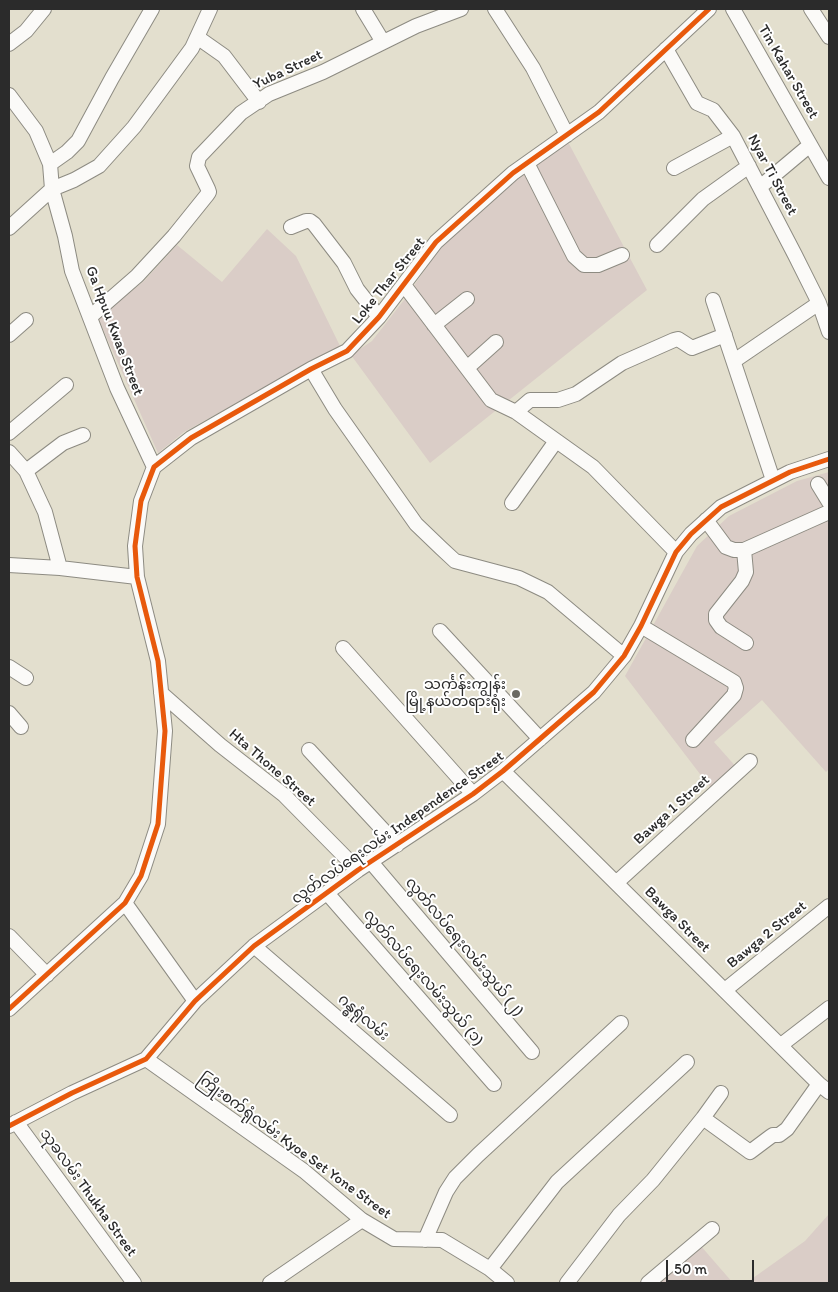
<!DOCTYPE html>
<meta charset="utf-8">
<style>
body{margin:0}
#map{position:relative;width:838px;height:1292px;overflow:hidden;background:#e3dfce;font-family:Itim,sans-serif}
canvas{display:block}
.frame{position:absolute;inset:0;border:10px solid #2b2b2b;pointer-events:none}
.scale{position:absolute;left:666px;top:1260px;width:88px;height:22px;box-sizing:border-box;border:2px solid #2b2b2b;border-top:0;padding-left:6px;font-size:15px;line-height:18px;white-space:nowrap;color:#2b2b2b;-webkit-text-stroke:4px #fff;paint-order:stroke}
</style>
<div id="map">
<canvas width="838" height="1292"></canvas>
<div class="frame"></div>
<div class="scale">50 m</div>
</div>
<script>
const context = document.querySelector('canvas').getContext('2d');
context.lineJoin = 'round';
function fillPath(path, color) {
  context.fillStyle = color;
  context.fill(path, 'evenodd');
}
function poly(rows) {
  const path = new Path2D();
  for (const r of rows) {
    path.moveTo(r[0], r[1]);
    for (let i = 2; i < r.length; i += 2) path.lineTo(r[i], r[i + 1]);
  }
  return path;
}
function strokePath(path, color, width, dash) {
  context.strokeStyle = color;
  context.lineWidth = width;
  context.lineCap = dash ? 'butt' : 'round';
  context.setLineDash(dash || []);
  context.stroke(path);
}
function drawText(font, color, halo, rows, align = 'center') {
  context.font = font + ' Itim,"Noto Sans Myanmar",sans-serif';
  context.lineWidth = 4;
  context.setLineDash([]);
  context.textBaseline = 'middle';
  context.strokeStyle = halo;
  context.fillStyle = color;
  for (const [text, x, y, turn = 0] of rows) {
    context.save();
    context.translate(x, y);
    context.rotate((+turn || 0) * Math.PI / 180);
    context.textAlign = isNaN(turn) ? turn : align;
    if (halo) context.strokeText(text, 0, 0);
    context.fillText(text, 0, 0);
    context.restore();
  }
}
const industrial = poly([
 [568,142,647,290,430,463,351,355,372,341,404,300,442,245,517,179],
 [267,229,296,256,340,346,184,432,158,453,98,318,144,281,177,245,222,282],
 [829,472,829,769,826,772,762,700,714,742,738,769,713,791,625,676,697,546,729,516,797,481],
 [829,1214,829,1283,746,1283,805,1241],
 [700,1245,733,1283,655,1283]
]);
const minor = poly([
 [363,9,383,42],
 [495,9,533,68,567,135],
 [733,9,829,178],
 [811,9,829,37],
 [197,37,224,56,259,102],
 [9,44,26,31,44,9],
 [666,49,697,103,713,110,733,136,795,255,819,303,829,332],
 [9,95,36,131,50,164,52,189,65,236,72,271,117,388,154,467],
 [527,163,574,256,584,265,598,265,622,255],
 [50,164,67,152,78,141,112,78,152,9],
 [674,168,733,136],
 [760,187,810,145],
 [291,227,306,221,310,221,314,224,344,263,357,289,379,317],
 [9,228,52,189,74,180,99,166,134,127,192,48,210,9],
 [657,245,703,199,749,166],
 [404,285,491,400,516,412,593,467,676,552],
 [713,300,773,480],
 [90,317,137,276,174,236,207,195,209,192,208,189,197,166,199,157,241,113,269,94,323,72,416,26,461,9],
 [434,325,467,299],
 [9,335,26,320],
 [734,361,819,303],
 [467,368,496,342],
 [311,369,335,409,416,524,441,548,455,561,519,578,548,592,624,656],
 [516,412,530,400,558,400,576,394,622,363,674,340,678,339,692,348,725,335],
 [9,433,66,385],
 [9,452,26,471,45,512,60,568],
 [26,471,63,443,83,435],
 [818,484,829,502],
 [512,503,556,441],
 [706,520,726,547,734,550,744,550,829,512],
 [744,550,746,572,742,581,716,614,716,620,721,627,746,643],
 [9,565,60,568,137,577],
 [641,626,734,682,736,688,734,695,693,740],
 [440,631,540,739],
 [343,648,473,794],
 [9,667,26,678],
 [161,693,220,745,284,795,358,870],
 [9,713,21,727],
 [309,750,397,845],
 [503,771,819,1084,829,1092],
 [371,862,532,1052],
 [616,883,750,761],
 [327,893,494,1084],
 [125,903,195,1001],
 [9,936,47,975],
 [254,946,450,1115],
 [725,990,829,906],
 [9,1009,125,903,141,876,158,824,165,731,158,661,137,577,135,546,141,501,154,467,191,438,311,369,347,351,379,317,436,242,513,173,599,112,709,9],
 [781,1045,829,1008],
 [146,1059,304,1171,362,1220,394,1239,442,1240,490,1269,507,1283],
 [703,1118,750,1152,770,1137,773,1135,779,1135,787,1129,819,1084],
 [16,1122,134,1283],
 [9,1126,72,1093,146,1059,195,1001,254,946,358,870,473,794,503,771,594,692,624,656,641,626,676,552,691,534,721,507,790,472,829,459],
 [425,1240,446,1192,455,1178,478,1155,621,1023],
 [490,1269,557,1182,687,1062],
 [270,1283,362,1220],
 [567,1283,619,1215,653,1180,703,1118,721,1093],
 [648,1283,712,1229]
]);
const cycleway = poly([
 [9,1009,125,903,141,876,158,824,165,731,158,661,137,577,135,546,141,501,154,467,191,438,311,369,347,351,379,317,436,242,513,173,599,112,709,9],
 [9,1126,72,1093,146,1059,195,1001,254,946,358,870,473,794,503,771,594,692,624,656,641,626,676,552,691,534,721,507,790,472,829,459]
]);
const markers = [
 [516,694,5,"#6b6a64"]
];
const streetNames = [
 ["Yuba Street",288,70,-25],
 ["Tin Kahar Street",788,72,60],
 ["Nyar Ti Street",772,175,62],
 ["Loke Thar Street",389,281,-51],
 ["Ga Hpuu Kwae Street",114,331,69],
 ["Hta Thone Street",272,768,41],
 ["Bawga 1 Street",672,810,-42],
 ["လွတ်လပ်ရေးလမ်း Independence Street",398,828,-35],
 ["Bawga Street",677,920,45],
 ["Bawga 2 Street",767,935,-39],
 ["လွတ်လပ်ရေးလမ်းသွယ် (၂)",464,947,50],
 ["လွတ်လပ်ရေးလမ်းသွယ် (၁)",423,978,49],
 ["ဂန္ဓရုံလမ်း",363,1018,41],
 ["ကြိုးစက်ရုံလမ်း Kyoe Set Yone Street",294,1147,36],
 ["သုခလမ်း Thukha Street",88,1193,54]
];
const poiNames = [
 ["သင်္ကန်းကျွန်း",506,685],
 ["မြို့နယ်တရားရုံး",506,702]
];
fillPath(industrial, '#dacdc7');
strokePath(minor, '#8d8b82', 16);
strokePath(minor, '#fbfaf8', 14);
strokePath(cycleway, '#e8590c', 5);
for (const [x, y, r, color] of markers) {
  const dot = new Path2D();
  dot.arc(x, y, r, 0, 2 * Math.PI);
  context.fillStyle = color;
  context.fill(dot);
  strokePath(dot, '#fff', 2);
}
drawText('15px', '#2b2b2b', '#fff', streetNames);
drawText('15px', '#2b2b2b', '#fff', poiNames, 'right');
</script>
